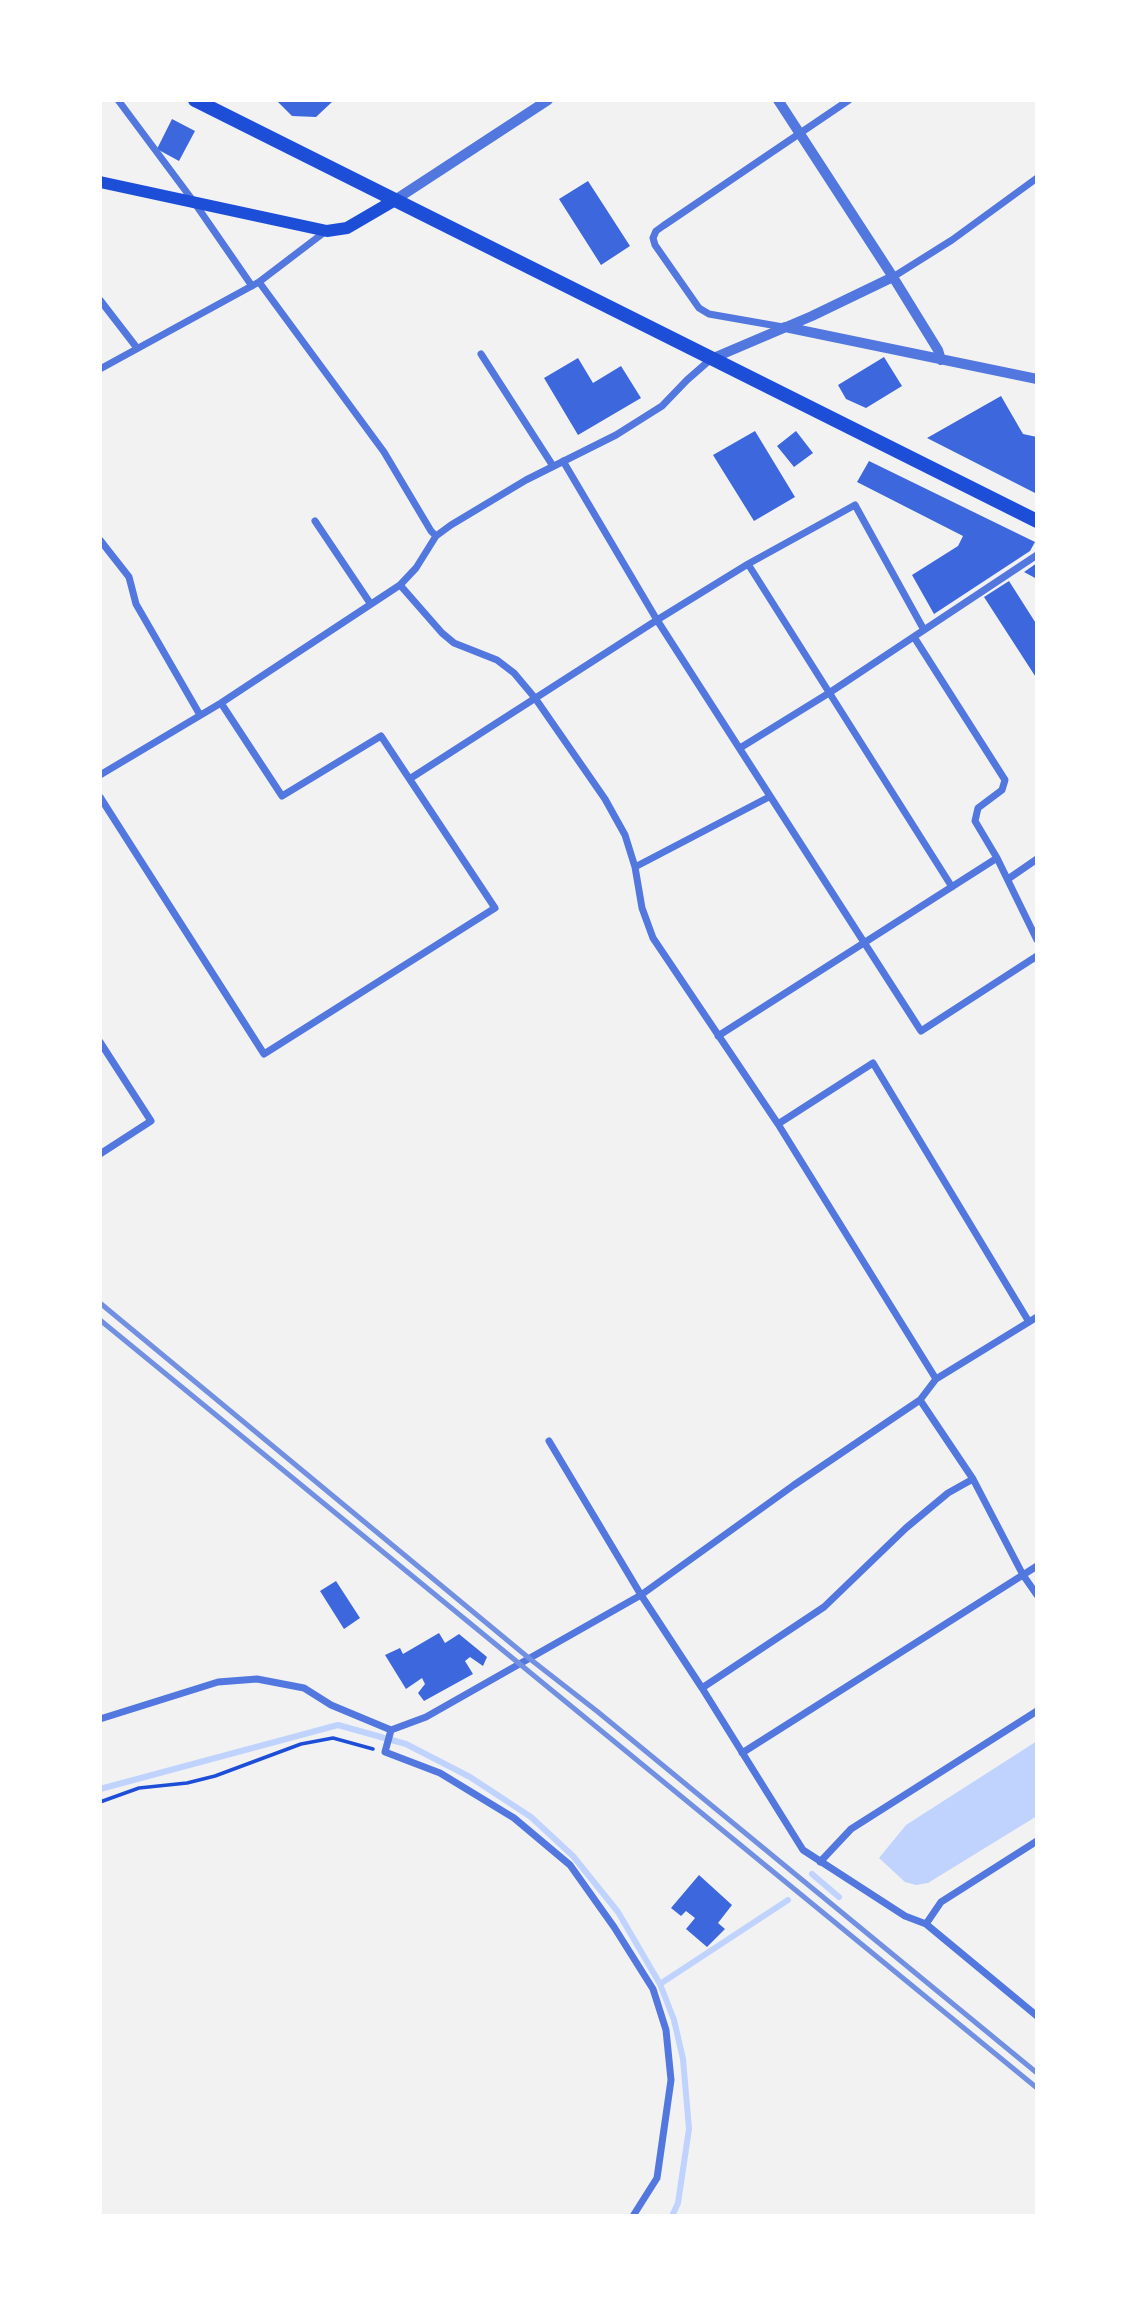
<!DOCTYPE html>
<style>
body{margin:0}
#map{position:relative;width:1137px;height:2316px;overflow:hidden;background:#f2f2f2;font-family:"Times New Roman",serif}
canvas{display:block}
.frame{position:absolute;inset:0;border:102px solid #fff;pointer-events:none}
</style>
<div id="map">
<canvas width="1137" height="2316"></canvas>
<div class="frame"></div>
</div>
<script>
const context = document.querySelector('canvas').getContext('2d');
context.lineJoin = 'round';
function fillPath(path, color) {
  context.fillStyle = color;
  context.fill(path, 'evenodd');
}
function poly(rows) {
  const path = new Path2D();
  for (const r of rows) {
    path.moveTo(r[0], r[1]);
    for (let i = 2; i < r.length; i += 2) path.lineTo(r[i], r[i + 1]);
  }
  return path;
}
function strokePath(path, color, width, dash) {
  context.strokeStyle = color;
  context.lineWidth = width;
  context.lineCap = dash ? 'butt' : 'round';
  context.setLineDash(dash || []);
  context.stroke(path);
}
const water = poly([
 [1037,1741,1037,1816,928,1883,916,1885,905,1882,879,1858,906,1825]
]);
const stream = poly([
 [100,1789,338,1725,406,1744,470,1777,531,1817,573,1856,618,1912,660,1984,674,2020,683,2059,689,2129,678,2203,672,2216],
 [812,1874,839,1897],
 [660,1984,788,1900]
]);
const building = poly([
 [276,100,332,100,332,102,316,117,292,116],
 [172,119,195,131,179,161,157,149],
 [588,181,630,246,601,265,559,199],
 [884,357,902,386,866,408,846,399,838,385],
 [578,358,593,383,621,366,641,398,578,435,544,378],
 [1001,396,1023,434,1037,437,1037,494,927,438],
 [755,431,795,497,754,521,713,455],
 [796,431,813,453,794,467,777,446],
 [869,461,1035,542,1030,551,934,614,912,575,958,546,963,536,857,482],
 [1037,563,1037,579,1024,572],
 [1009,581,1037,625,1037,679,984,597],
 [336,1581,360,1618,344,1629,320,1591],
 [439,1633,445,1643,459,1634,487,1657,483,1666,470,1657,465,1661,473,1674,424,1701,418,1693,425,1684,422,1678,406,1689,385,1655,400,1648,403,1654],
 [699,1875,732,1905,718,1923,725,1929,707,1947,686,1929,695,1918,686,1911,681,1916,671,1908]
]);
const path = poly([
 [100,1802,139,1788,187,1783,215,1776,301,1744,333,1738,373,1749]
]);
const minor = poly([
 [118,100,194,202,252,286],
 [893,277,952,240,1037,178],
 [259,282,384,452,431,531,436,536],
 [100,300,137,348],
 [783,327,709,314,699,308,655,245,653,238,656,231,663,226,849,100],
 [481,354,553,466],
 [100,369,259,282,326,231],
 [563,461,657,620,921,1031,1037,956],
 [315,521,370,603],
 [100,540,129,577,136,604,200,715],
 [748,564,952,887],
 [400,585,442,633,454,643,497,660,514,673,535,698,605,799,625,835,635,867,642,908,653,938,778,1124,936,1379],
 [914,637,1005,780,1002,790,978,808,975,821,997,858,1037,940],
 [740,748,829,693,1037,555],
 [100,775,221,703,400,585,416,568,436,536,451,525,526,480,616,435,662,406,687,380,711,359],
 [411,778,657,620,748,564,855,505,924,630],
 [100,797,264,1054,495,908,381,736,282,796,221,703],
 [635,867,769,797],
 [1008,879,1037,859],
 [718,1036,997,858],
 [100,1042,151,1121,100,1154],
 [778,1124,873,1063,1029,1322],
 [920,1400,973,1479,1023,1575,1037,1595],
 [549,1441,641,1595,702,1688,803,1850,905,1916,926,1924,1037,2016],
 [702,1688,824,1607,906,1528,948,1493,973,1479],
 [100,1719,218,1682,257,1679,304,1688,331,1705,391,1730,426,1717,641,1595,794,1485,920,1400,936,1379,1037,1317],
 [391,1730,385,1752,440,1773,514,1818,570,1865,614,1927,653,1989,666,2030,671,2080,657,2178,633,2216],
 [742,1753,1037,1566],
 [820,1862,851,1829,1037,1711],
 [926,1924,941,1902,1037,1841]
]);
const tertiary = poly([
 [778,100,893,277,938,350,941,360],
 [395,200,548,100],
 [785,327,1037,379],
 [711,359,812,316,893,277]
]);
const secondary = poly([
 [100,182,327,231,347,228,395,200]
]);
const trunk = poly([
 [195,100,1037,521]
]);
const rail = poly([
 [100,1303,530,1659,598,1712,1037,2073],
 [100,1320,1037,2088]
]);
fillPath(water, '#bfd3fe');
strokePath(stream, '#bfd3fe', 6);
fillPath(building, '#3d67dc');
strokePath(path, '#1d4ed8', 3.5);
strokePath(minor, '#5277de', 7);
strokePath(tertiary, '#5277de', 10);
strokePath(secondary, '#1d4ed8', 12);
strokePath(trunk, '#1d4ed8', 14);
strokePath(rail, '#7290e2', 5);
</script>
